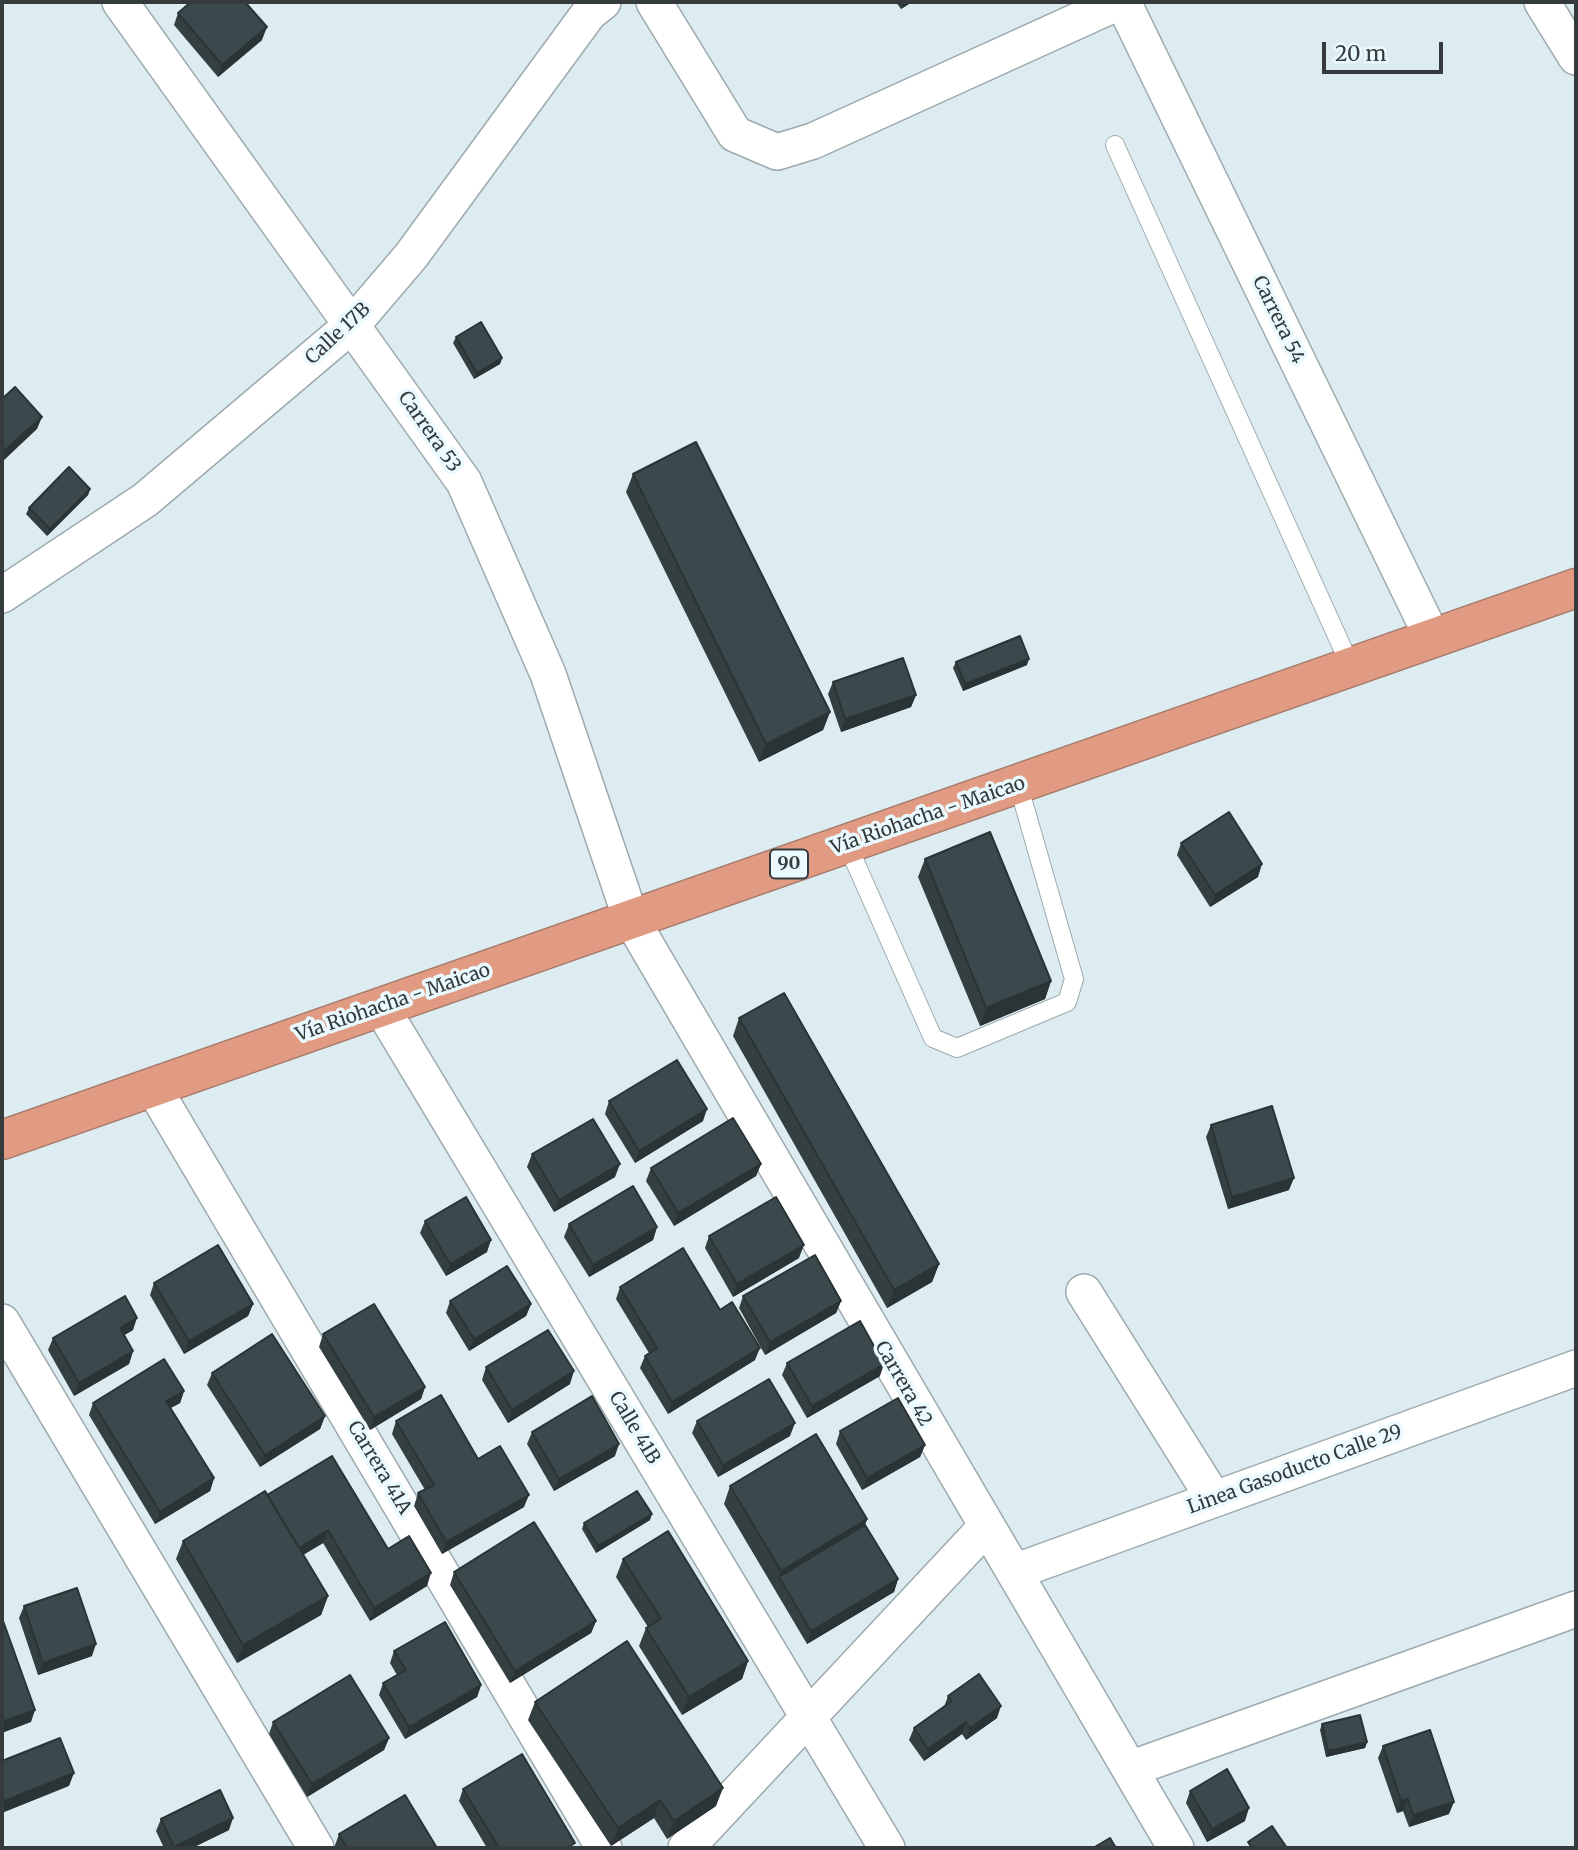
<!DOCTYPE html>
<meta charset="utf-8">
<style>
body{margin:0}
#map{position:relative;width:1578px;height:1850px;overflow:hidden;background:#ddecf0;font-family:Merriweather,serif}
canvas{display:block}
.frame{position:absolute;inset:0;border:4px solid #353b3d;pointer-events:none}
.scale{position:absolute;left:1322px;top:42px;width:121px;height:32px;box-sizing:border-box;border:4px solid #353b3d;border-top:0;padding-left:9px;font-size:21px;line-height:24px;white-space:nowrap;color:#353b3d;-webkit-text-stroke:5px #eafafe;paint-order:stroke}
</style>
<div id="map">
<canvas width="1578" height="1850"></canvas>
<div class="frame"></div>
<div class="scale">20 m</div>
</div>
<script>
const context = document.querySelector('canvas').getContext('2d');
context.lineJoin = 'round';
function poly(rows) {
  const path = new Path2D();
  for (const r of rows) {
    path.moveTo(r[0], r[1]);
    for (let i = 2; i < r.length; i += 2) path.lineTo(r[i], r[i + 1]);
  }
  return path;
}
function strokePath(path, color, width, dash) {
  context.strokeStyle = color;
  context.lineWidth = width;
  context.lineCap = dash ? 'butt' : 'round';
  context.setLineDash(dash || []);
  context.stroke(path);
}
function fillPath(path, color) {
  context.fillStyle = color;
  context.fill(path, 'evenodd');
}
function drawText(font, color, halo, rows, align = 'center') {
  context.font = font + ' Merriweather,serif';
  context.lineWidth = 7;
  context.setLineDash([]);
  context.textBaseline = 'middle';
  context.strokeStyle = halo;
  context.fillStyle = color;
  for (const [text, x, y, turn = 0] of rows) {
    context.save();
    context.translate(x, y);
    context.rotate((+turn || 0) * Math.PI / 180);
    context.textAlign = isNaN(turn) ? turn : align;
    if (halo) context.strokeText(text, 0, 0);
    context.fillText(text, 0, 0);
    context.restore();
  }
}
const lane = poly([
 [1115,145,1351,667],
 [847,844,933,1038,957,1048,1067,1002,1074,979,1018,784]
]);
const street = poly([
 [120,2,464,482,548,674,631,919,1176,1848],
 [654,2,735,134,777,152,813,141,1119,2],
 [1123,2,1433,639],
 [1542,2,1576,57],
 [2,595,145,500,353,324,411,256,589,13,603,2],
 [381,1007,887,1848],
 [153,1087,604,1848],
 [1084,1292,1214,1499],
 [2,1322,316,1848],
 [1014,1572,1576,1368],
 [1130,1769,1576,1609],
 [686,1848,987,1526]
]);
const highway = poly([
 [2,1140,1576,588]
]);
const wall = poly([
 [896,2,912,2,901,9],
 [178,13,262,40,218,77,174,25],
 [456,337,502,358,500,364,474,379,453,343],
 [633,474,830,712,823,730,759,762,626,492],
 [90,489,88,495,47,536,26,514,29,508],
 [956,662,1027,665,963,691,953,668],
 [833,682,916,695,911,707,841,732,828,694],
 [1181,843,1258,877,1210,907,1177,855],
 [925,859,1051,981,1045,999,980,1026,918,877],
 [739,1018,939,1264,932,1282,887,1308,733,1036],
 [609,1101,703,1121,635,1163,605,1114],
 [1211,1125,1289,1190,1228,1209,1206,1137],
 [532,1154,615,1177,554,1212,527,1167],
 [761,1164,756,1176,674,1226,646,1181,651,1168],
 [425,1221,487,1252,446,1276,420,1233],
 [569,1224,657,1227,653,1240,589,1277,564,1237],
 [709,1236,799,1258,733,1297,705,1248],
 [154,1283,253,1304,248,1316,184,1354,150,1295],
 [620,1287,720,1310,755,1360,668,1414,640,1368,645,1356,649,1353,616,1299],
 [743,1296,841,1301,836,1313,765,1355,739,1308],
 [450,1301,531,1304,526,1316,469,1351,446,1313],
 [133,1330,124,1335,133,1351,129,1364,74,1396,48,1350,53,1338],
 [323,1334,425,1387,421,1399,370,1430,319,1347],
 [787,1363,880,1376,807,1418,782,1375],
 [486,1367,570,1384,508,1423,482,1380],
 [212,1373,325,1416,320,1429,260,1467,207,1385],
 [184,1391,180,1403,170,1408,214,1478,210,1491,155,1524,89,1415,93,1403],
 [396,1421,478,1459,524,1507,442,1554,414,1506,418,1493,425,1490,392,1434],
 [697,1421,790,1436,718,1477,692,1433],
 [840,1431,925,1445,920,1457,862,1490,836,1444],
 [532,1432,615,1456,554,1491,527,1444],
 [730,1486,867,1519,865,1525,898,1579,894,1592,807,1644,724,1504],
 [267,1495,427,1586,370,1621,323,1543,303,1555,328,1596,321,1615,237,1663,176,1559,183,1541],
 [650,1520,596,1553,582,1529,584,1523],
 [623,1559,748,1661,742,1679,682,1715,639,1646,646,1628,648,1627,616,1577],
 [454,1572,596,1621,591,1633,510,1683,450,1585],
 [24,1606,92,1656,38,1675,19,1618],
 [394,1651,481,1685,477,1697,405,1739,379,1695,383,1683,397,1675,390,1663],
 [948,1696,997,1718,966,1740,962,1734,924,1761,909,1740,914,1728,944,1707],
 [535,1702,716,1806,667,1839,654,1818,611,1846,528,1720],
 [273,1722,389,1738,384,1750,307,1797,269,1734],
 [1322,1724,1367,1742,1365,1748,1326,1757,1320,1730],
 [1383,1746,1449,1814,1409,1827,1403,1811,1397,1813,1378,1758],
 [463,1789,574,1848,487,1848,459,1801],
 [1190,1791,1245,1821,1207,1842,1186,1803],
 [161,1819,229,1830,192,1848,164,1848,156,1831],
 [339,1834,437,1848,334,1848]
]);
const shadedWall = poly([
 [905,2,912,2,901,9,903,3],
 [267,27,262,40,218,77,222,65],
 [502,358,500,364,474,379,477,373],
 [42,417,37,429,2,462,2,453],
 [90,489,88,495,47,536,50,529],
 [1029,659,1027,665,963,691,965,684],
 [916,695,911,707,841,732,845,719],
 [830,712,823,730,759,762,766,744],
 [1262,864,1258,877,1210,907,1215,895],
 [1051,981,1045,999,980,1026,986,1008],
 [707,1109,703,1121,635,1163,639,1151],
 [620,1164,615,1177,554,1212,559,1200],
 [761,1164,756,1176,674,1226,678,1213],
 [1294,1178,1289,1190,1228,1209,1232,1197],
 [657,1227,653,1240,589,1277,593,1265],
 [491,1240,487,1252,446,1276,450,1264],
 [804,1245,799,1258,733,1297,737,1284],
 [939,1264,932,1282,887,1308,894,1290],
 [841,1301,836,1313,765,1355,770,1342],
 [253,1304,248,1316,184,1354,189,1341],
 [531,1304,526,1316,469,1351,474,1339],
 [137,1318,133,1330,116,1340,120,1328],
 [760,1348,755,1360,668,1414,672,1402],
 [133,1351,129,1364,74,1396,79,1383],
 [884,1364,880,1376,807,1418,812,1406],
 [574,1371,570,1384,508,1423,512,1410],
 [425,1387,421,1399,370,1430,374,1417],
 [184,1391,180,1403,162,1413,166,1401],
 [325,1416,320,1429,260,1467,265,1455],
 [795,1423,790,1436,718,1477,723,1465],
 [619,1444,615,1456,554,1491,559,1479],
 [925,1445,920,1457,862,1490,867,1478],
 [214,1478,210,1491,155,1524,160,1512],
 [529,1495,524,1507,442,1554,446,1542],
 [652,1514,650,1520,596,1553,598,1546],
 [867,1519,861,1537,779,1577,781,1571],
 [328,1530,323,1543,291,1562,295,1550],
 [431,1573,427,1586,370,1621,374,1608],
 [898,1579,894,1592,807,1644,811,1631],
 [328,1596,321,1615,237,1663,243,1645],
 [596,1621,591,1633,510,1683,515,1671],
 [96,1644,92,1656,38,1675,43,1663],
 [748,1661,742,1679,682,1715,689,1697],
 [481,1685,477,1697,405,1739,409,1727],
 [1001,1706,997,1718,966,1740,970,1728],
 [35,1710,31,1722,2,1733,2,1722],
 [966,1722,962,1734,924,1761,928,1749],
 [389,1738,384,1750,307,1797,312,1784],
 [1367,1742,1365,1748,1326,1757,1328,1751],
 [74,1773,69,1786,2,1813,2,1802],
 [723,1788,716,1806,667,1839,674,1821],
 [1408,1799,1403,1811,1397,1813,1401,1801],
 [660,1800,654,1818,611,1846,618,1828],
 [1454,1802,1449,1814,1409,1827,1413,1815],
 [1249,1808,1245,1821,1207,1842,1212,1829],
 [233,1818,229,1830,192,1848,173,1848,174,1847]
]);
const building = poly([
 [191,2,245,2,267,27,222,65,178,13,191,2],
 [481,322,502,358,477,373,456,337,481,322],
 [15,387,42,417,2,453,2,399,15,387],
 [696,442,830,712,766,744,633,474,696,442],
 [69,467,90,489,50,529,29,508,69,467],
 [1020,636,1029,659,965,684,956,662,1020,636],
 [903,658,916,695,845,719,833,682,903,658],
 [1229,812,1262,864,1215,895,1181,843,1229,812],
 [990,832,1051,981,986,1008,925,859,990,832],
 [784,993,939,1264,894,1290,739,1018,784,993],
 [677,1060,707,1109,639,1151,609,1101,677,1060],
 [1272,1106,1294,1178,1232,1197,1211,1125,1272,1106],
 [733,1118,761,1164,678,1213,651,1168,733,1118],
 [593,1119,620,1164,559,1200,532,1154,593,1119],
 [633,1186,657,1227,593,1265,569,1224,633,1186],
 [466,1197,491,1240,450,1264,425,1221,466,1197],
 [776,1197,804,1245,737,1284,709,1236,776,1197],
 [218,1245,253,1304,189,1341,154,1283,218,1245],
 [683,1248,720,1310,732,1302,760,1348,672,1402,645,1356,657,1348,620,1287,683,1248],
 [815,1255,841,1301,770,1342,743,1296,815,1255],
 [507,1266,531,1304,474,1339,450,1301,507,1266],
 [125,1296,137,1318,120,1328,133,1351,79,1383,53,1338,125,1296],
 [374,1304,425,1387,374,1417,323,1334,374,1304],
 [860,1321,884,1364,812,1406,787,1363,860,1321],
 [548,1330,574,1371,512,1410,486,1367,548,1330],
 [272,1334,325,1416,265,1455,212,1373,272,1334],
 [164,1359,184,1391,166,1401,214,1478,160,1512,93,1403,164,1359],
 [769,1379,795,1423,723,1465,697,1421,769,1379],
 [441,1395,478,1459,500,1446,529,1495,446,1542,418,1493,434,1485,396,1421,441,1395],
 [592,1396,619,1444,559,1479,532,1432,592,1396],
 [898,1398,925,1445,867,1478,840,1431,898,1398],
 [816,1434,867,1519,781,1571,730,1486,816,1434],
 [332,1456,388,1549,409,1536,431,1573,374,1608,328,1530,299,1548,267,1495,332,1456],
 [265,1491,328,1596,243,1645,183,1541,265,1491],
 [637,1491,652,1514,598,1546,584,1523,637,1491],
 [534,1522,596,1621,515,1671,454,1572,534,1522],
 [865,1525,898,1579,811,1631,779,1577,865,1525],
 [668,1531,748,1661,689,1697,646,1628,661,1619,623,1559,668,1531],
 [77,1588,96,1644,43,1663,24,1606,77,1588],
 [2,1618,35,1710,2,1722,2,1618],
 [445,1622,481,1685,409,1727,383,1683,406,1670,394,1651,445,1622],
 [627,1641,723,1788,674,1821,660,1800,618,1828,535,1702,627,1641],
 [979,1674,1001,1706,970,1728,966,1722,928,1749,914,1728,952,1701,948,1696,979,1674],
 [350,1675,389,1738,312,1784,273,1722,350,1675],
 [1360,1715,1367,1742,1328,1751,1322,1724,1360,1715],
 [1430,1730,1454,1802,1413,1815,1408,1799,1401,1801,1383,1746,1430,1730],
 [60,1738,74,1773,2,1802,2,1761,60,1738],
 [522,1754,575,1843,567,1848,499,1848,463,1789,522,1754],
 [1227,1769,1249,1808,1212,1829,1190,1791,1227,1769],
 [220,1790,233,1818,174,1847,161,1819,220,1790],
 [405,1795,437,1848,347,1848,339,1834,405,1795],
 [1272,1826,1287,1848,1252,1848,1248,1842,1272,1826],
 [1110,1838,1116,1848,1093,1848,1110,1838]
]);
const shields = [
 [789,864,38]
];
const shieldNames = [
 ["90",789,864]
];
const streetNames = [
 ["Carrera 54",1278,320,64],
 ["Calle 17B",338,334,-43],
 ["Carrera 53",429,432,55],
 ["Vía Riohacha - Maicao",928,816,-19],
 ["Vía Riohacha - Maicao",393,1003,-19],
 ["Carrera 42",903,1384,60],
 ["Calle 41B",634,1428,59],
 ["Carrera 41A",379,1468,59],
 ["Linea Gasoducto Calle 29",1295,1470,-20]
];
strokePath(lane, '#9caaae', 20);
strokePath(street, '#9caaae', 38);
strokePath(highway, '#a5796a', 41);
strokePath(lane, '#fff', 18);
strokePath(street, '#fff', 35);
strokePath(highway, '#e19b83', 38);
fillPath(wall, '#343f41');
fillPath(shadedWall, '#2a3335');
fillPath(building, '#3c494c');
strokePath(building, '#2a3335', 2);
for (const [x, y, w] of shields) {
  const box = new Path2D();
  box.roundRect(x - w / 2, y - 14.5, w, 29, 5);
  context.fillStyle = '#eafafe';
  context.fill(box);
  strokePath(box, '#353b3d', 2);
}
drawText('bold 18px', '#353b3d', null, shieldNames);
drawText('19px', '#353b3d', '#eafafe', streetNames);
</script>
